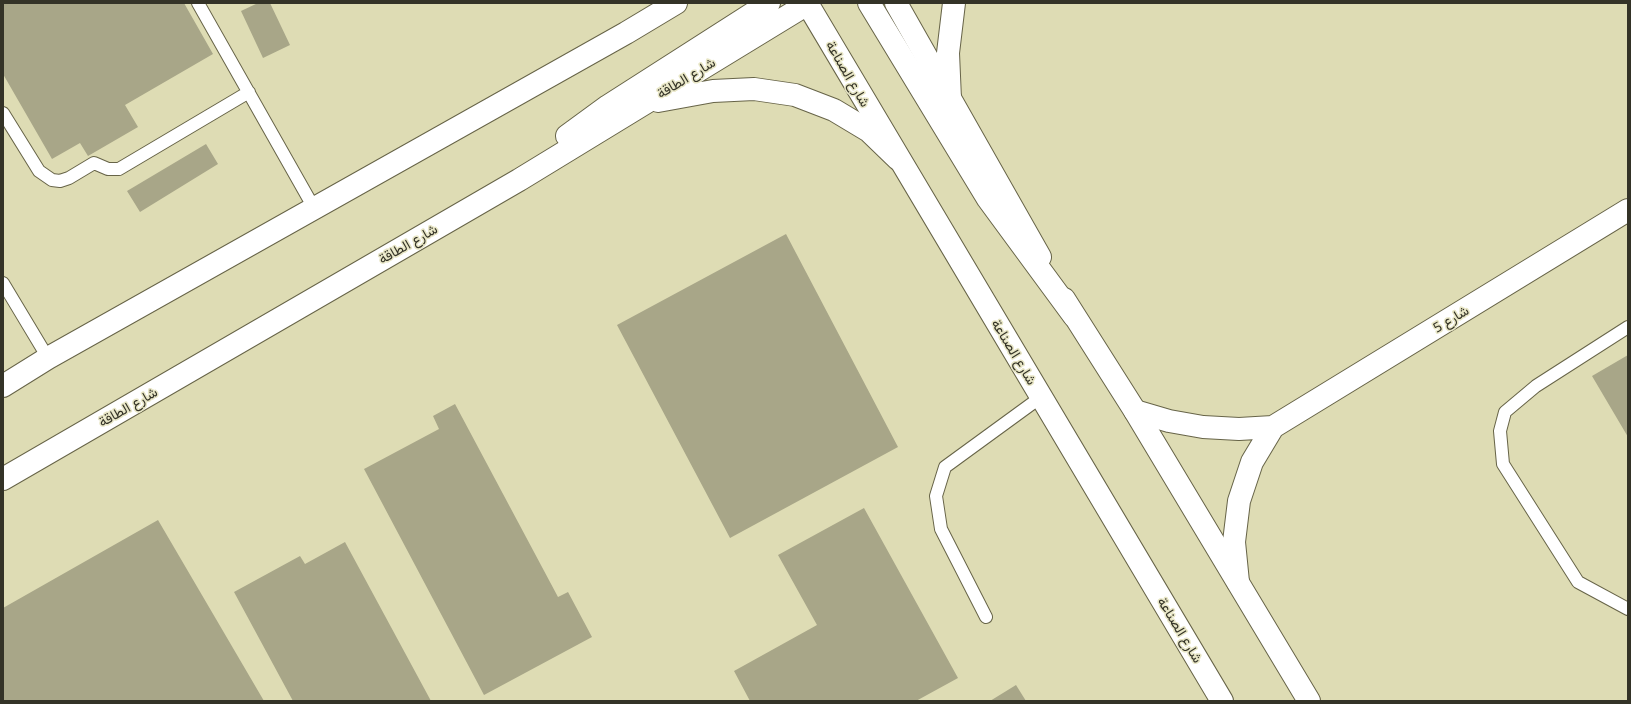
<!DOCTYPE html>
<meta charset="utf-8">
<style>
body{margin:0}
#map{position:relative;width:1631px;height:704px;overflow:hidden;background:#e8e6c6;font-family:"Exo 2",sans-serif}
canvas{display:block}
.frame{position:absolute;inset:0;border:4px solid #343327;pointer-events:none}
</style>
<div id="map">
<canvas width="1631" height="704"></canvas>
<div class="frame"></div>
</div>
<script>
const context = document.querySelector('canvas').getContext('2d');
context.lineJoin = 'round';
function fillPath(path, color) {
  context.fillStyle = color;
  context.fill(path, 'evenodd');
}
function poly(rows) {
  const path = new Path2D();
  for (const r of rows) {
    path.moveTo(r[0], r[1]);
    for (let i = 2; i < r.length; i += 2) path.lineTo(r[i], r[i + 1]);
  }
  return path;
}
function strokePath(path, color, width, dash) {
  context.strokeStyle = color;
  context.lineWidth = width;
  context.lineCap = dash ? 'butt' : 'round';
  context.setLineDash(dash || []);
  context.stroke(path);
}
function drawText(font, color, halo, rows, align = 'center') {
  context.font = font + ' "Exo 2",Vazirmatn,sans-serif';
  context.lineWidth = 3;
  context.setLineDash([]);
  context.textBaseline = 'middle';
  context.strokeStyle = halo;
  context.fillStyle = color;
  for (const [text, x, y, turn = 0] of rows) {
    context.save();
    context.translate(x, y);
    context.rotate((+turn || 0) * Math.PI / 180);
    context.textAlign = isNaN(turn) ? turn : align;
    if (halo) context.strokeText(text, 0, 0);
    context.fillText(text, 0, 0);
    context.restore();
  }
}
const built = poly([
 [3,3,1628,3,1628,701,3,701]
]);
const building = poly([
 [3,3,184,3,213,54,125,105,138,127,88,156,80,143,52,159,3,74],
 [258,3,270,3,290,45,263,58,241,11],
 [206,144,218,164,140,212,127,191],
 [786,234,898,447,730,538,617,325],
 [1628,355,1628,437,1592,376],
 [455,404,558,597,568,592,592,637,484,695,364,469,439,429,433,416],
 [864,508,958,678,916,701,750,701,734,671,817,625,778,555],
 [158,520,264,701,3,701,3,608],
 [345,542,431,701,293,701,234,592,300,556,305,564],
 [1016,685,1026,701,990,701]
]);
const service = poly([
 [198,3,314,208],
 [3,113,39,171,52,180,60,181,69,178,94,163,108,169,119,169,249,92],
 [3,283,48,358],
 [1628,327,1536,386,1505,412,1500,431,1503,464,1578,582,1628,609],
 [986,617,941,529,936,496,945,467,1041,397]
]);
const minor = poly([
 [1135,411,1169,421,1203,427,1239,429,1273,427],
 [1238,582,1234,542,1239,501,1252,462,1273,427,1628,210]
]);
const tertiary = poly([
 [807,3,1222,701],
 [896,3,1040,257],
 [1064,299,1135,411,1309,701]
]);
const primary = poly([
 [869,3,988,199,1074,316],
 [950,99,948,53,954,3],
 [658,101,713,91,754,89,795,95,834,110,869,131,898,159],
 [567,136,608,106,769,3],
 [3,386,48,358,626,33,676,3],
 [3,479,519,180,809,3]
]);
const streetNames = [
 ["شارع الصناعة",848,74,60],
 ["شارع الطاقة",686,78,-31],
 ["شارع الطاقة",408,244,-30],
 ["شارع 5",1451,319,-31],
 ["شارع الصناعة",1014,352,59],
 ["شارع الطاقة",128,407,-30],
 ["شارع الصناعة",1180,630,59]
];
fillPath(built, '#dedcb4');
fillPath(building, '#a8a688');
strokePath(service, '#676448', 14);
strokePath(minor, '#676448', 24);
strokePath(tertiary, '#676448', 24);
strokePath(primary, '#676448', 24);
strokePath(service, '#fff', 12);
strokePath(minor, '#fff', 22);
strokePath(tertiary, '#fff', 22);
strokePath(primary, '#fff', 22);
drawText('14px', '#343327', '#e8e6c6', streetNames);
</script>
